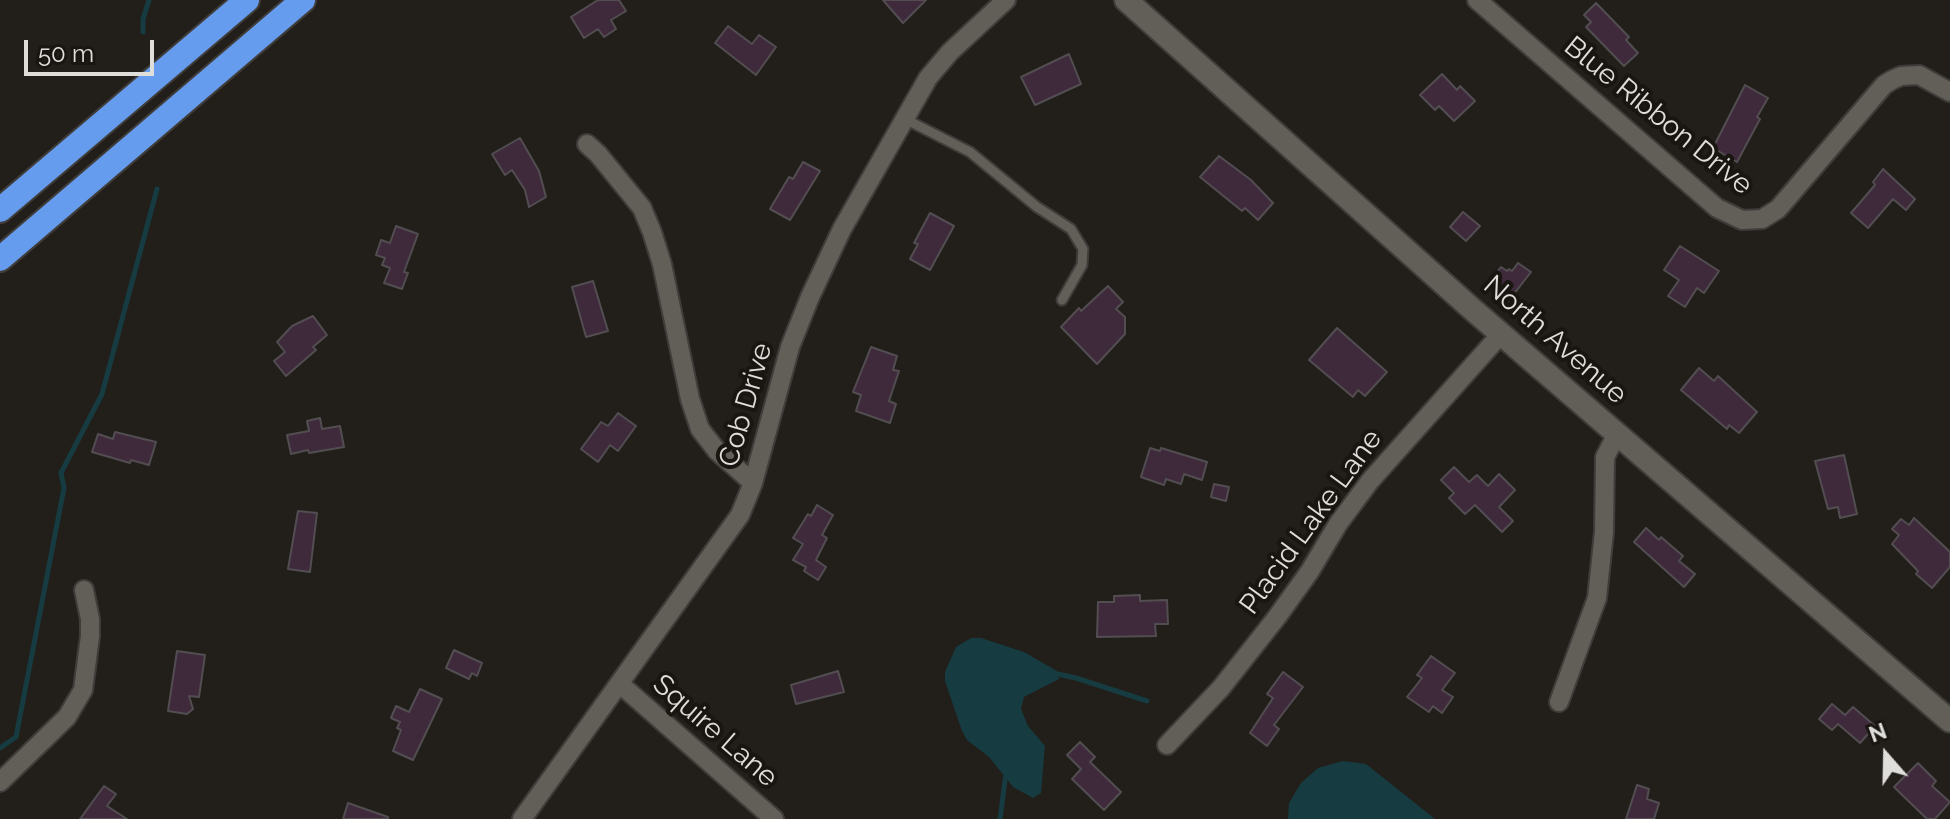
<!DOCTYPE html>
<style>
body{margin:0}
#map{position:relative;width:1950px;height:819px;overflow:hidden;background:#221f1b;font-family:Raleway,sans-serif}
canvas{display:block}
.north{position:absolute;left:1846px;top:715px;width:80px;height:80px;-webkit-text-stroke:6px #191612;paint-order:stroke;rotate:340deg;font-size:22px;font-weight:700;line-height:32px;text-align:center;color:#e0dedb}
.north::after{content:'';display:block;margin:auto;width:28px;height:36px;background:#e0dedb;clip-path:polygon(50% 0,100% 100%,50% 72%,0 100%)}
.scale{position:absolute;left:24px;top:40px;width:130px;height:36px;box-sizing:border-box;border:4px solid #e0dedb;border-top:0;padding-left:10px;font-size:24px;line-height:28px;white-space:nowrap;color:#e0dedb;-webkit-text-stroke:6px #191612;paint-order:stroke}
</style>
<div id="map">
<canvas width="1950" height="819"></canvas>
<div class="north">N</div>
<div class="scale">50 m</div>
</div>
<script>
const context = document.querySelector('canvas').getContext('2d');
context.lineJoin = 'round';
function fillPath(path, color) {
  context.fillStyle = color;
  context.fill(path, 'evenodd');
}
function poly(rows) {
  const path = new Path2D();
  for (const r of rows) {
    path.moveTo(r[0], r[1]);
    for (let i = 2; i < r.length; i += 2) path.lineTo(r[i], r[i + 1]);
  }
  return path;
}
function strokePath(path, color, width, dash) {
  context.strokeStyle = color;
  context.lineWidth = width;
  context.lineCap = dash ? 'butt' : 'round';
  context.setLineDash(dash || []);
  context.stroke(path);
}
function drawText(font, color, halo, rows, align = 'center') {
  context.font = font + ' Raleway,sans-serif';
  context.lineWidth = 8;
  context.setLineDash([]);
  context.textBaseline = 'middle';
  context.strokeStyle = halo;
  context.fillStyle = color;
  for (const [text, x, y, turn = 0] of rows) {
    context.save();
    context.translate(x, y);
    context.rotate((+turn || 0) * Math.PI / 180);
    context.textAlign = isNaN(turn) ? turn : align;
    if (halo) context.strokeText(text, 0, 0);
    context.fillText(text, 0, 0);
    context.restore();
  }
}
const water = poly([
 [971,638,981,638,1024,652,1057,671,1059,679,1024,697,1021,709,1028,726,1045,746,1041,793,1033,798,1013,787,989,757,967,740,962,731,945,681,945,672,956,647],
 [1343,761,1366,764,1435,819,1288,819,1289,803,1301,783,1318,768]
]);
const stream = poly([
 [143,32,143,19,149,0],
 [1053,673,1076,678,1147,701],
 [0,748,16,737,64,488,61,473,102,394,157,189],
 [1000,819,1006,773]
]);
const building = poly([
 [598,0,619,0,626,11,611,20,616,29,604,37,598,29,584,38,571,17,598,0],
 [883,0,926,0,903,23,883,0],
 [1596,3,1629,37,1626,40,1638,53,1624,66,1586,27,1591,22,1584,15,1596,3],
 [728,26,752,44,759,35,776,47,756,75,715,43,728,26],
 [1069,54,1081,84,1035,105,1021,77,1069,54],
 [1442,74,1457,90,1460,86,1475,101,1454,121,1439,106,1435,110,1420,95,1442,74],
 [1745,85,1768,98,1757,117,1760,119,1737,162,1713,148,1745,85],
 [520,138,539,171,546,197,529,207,525,190,512,170,505,175,492,154,520,138],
 [1219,156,1251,180,1273,203,1258,220,1245,208,1242,211,1200,177,1219,156],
 [803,162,820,171,790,220,770,209,789,177,793,179,803,162],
 [1883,169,1915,199,1906,210,1893,199,1868,228,1851,213,1875,185,1873,182,1883,169],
 [1463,212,1480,226,1466,241,1450,227,1463,212],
 [930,213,954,226,930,270,910,259,918,244,914,243,930,213],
 [396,226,418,234,404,272,408,273,402,289,384,283,390,268,382,265,385,258,376,255,381,240,390,243,396,226],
 [1680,246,1719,271,1704,293,1697,288,1685,307,1668,296,1679,280,1664,270,1680,246],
 [1518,263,1531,272,1510,299,1489,282,1501,267,1507,271,1509,269,1512,271,1518,263],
 [593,281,608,331,586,337,572,287,593,281],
 [1108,286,1123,302,1116,309,1125,317,1125,334,1097,364,1061,327,1079,308,1081,311,1108,286],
 [313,316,327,335,313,347,316,350,286,376,274,361,285,352,277,342,292,326,313,316],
 [1337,328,1387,372,1365,396,1358,390,1353,397,1309,360,1337,328],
 [871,347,897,356,893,370,899,371,889,401,896,404,890,423,856,411,861,395,853,392,871,347],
 [1699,368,1714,381,1718,376,1757,412,1739,433,1729,425,1727,429,1681,390,1699,368],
 [618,413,636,426,618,451,610,445,598,462,581,449,601,422,608,426,618,413],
 [320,418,322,429,340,426,344,447,309,453,308,450,291,454,287,435,309,431,307,421,320,418],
 [115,432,156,442,149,465,131,460,130,463,92,452,98,434,113,439,115,432],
 [1150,448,1160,451,1161,448,1207,462,1202,480,1184,474,1181,484,1166,479,1164,485,1141,477,1150,448],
 [1844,455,1857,514,1840,518,1838,507,1828,509,1815,461,1844,455],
 [1454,467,1469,482,1477,475,1488,486,1499,474,1515,490,1499,507,1513,521,1502,532,1475,505,1465,514,1449,498,1454,493,1441,480,1454,467],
 [1214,484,1229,487,1226,501,1211,497,1214,484],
 [817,505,833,515,822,535,827,538,816,560,826,567,818,580,804,571,806,567,793,560,803,544,793,538,808,514,811,516,817,505],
 [298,511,317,513,310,572,288,569,298,511],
 [1914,518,1950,552,1950,567,1932,588,1916,574,1918,571,1892,544,1899,535,1892,529,1901,519,1909,525,1914,518],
 [1646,528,1659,540,1661,537,1683,556,1679,561,1695,574,1684,587,1634,542,1646,528],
 [1140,595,1140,601,1167,600,1168,624,1155,624,1156,636,1097,637,1098,602,1114,602,1114,596,1140,595],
 [454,650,482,663,477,676,472,673,469,679,446,668,454,650],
 [177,651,205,655,199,697,189,696,193,709,187,714,168,711,177,651],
 [1431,656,1455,673,1442,690,1453,697,1442,713,1433,706,1429,712,1407,697,1422,678,1417,675,1431,656],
 [838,671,844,692,796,704,791,685,838,671],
 [1283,672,1303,687,1274,725,1279,729,1267,746,1250,733,1273,698,1267,694,1283,672],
 [420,689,442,699,413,760,393,751,401,730,397,728,400,722,391,718,396,706,409,712,420,689],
 [1832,704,1845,715,1853,707,1875,726,1860,743,1838,724,1832,730,1819,719,1832,704],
 [1080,742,1095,757,1090,762,1121,792,1104,810,1072,779,1081,769,1067,755,1080,742],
 [1918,763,1936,781,1932,786,1950,802,1935,819,1927,819,1894,787,1918,763],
 [1637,785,1649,789,1647,799,1659,803,1654,819,1626,819,1637,785],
 [104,786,116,794,107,806,127,819,80,819,104,786],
 [348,803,388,817,388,819,343,819,348,803]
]);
const service = poly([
 [903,118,970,152,1037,207,1071,229,1083,249,1082,265,1062,300]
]);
const minor = poly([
 [1477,0,1717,208,1742,220,1762,219,1778,209,1884,85,1892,80,1901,76,1919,75,1950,92],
 [587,144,598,154,642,208,652,232,662,264,690,399,700,429,717,451,753,483],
 [620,684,774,819],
 [1559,702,1597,598,1604,532,1605,457,1617,434],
 [1167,745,1221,688,1277,617,1310,571,1338,524,1370,481,1501,334],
 [0,782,67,717,83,690,90,636,90,619,84,590],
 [522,819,740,515,753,483,790,347,810,297,842,229,928,78,950,52,1006,0]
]);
const tertiary = poly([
 [1126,0,1472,309,1950,721]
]);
const motorway = poly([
 [0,210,247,0],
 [0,259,303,0]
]);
const streetNames = [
 ["Blue Ribbon Drive",1658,116,39],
 ["North Avenue",1555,340,41],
 ["Cob Drive",746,405,-74],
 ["Placid Lake Lane",1311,522,-54],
 ["Squire Lane",715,731,41]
];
fillPath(water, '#163b40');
strokePath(stream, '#163b40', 5);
fillPath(building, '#3f2a3c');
strokePath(building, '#524d51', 2);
strokePath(service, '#3f3c39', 13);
strokePath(minor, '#3f3c39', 22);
strokePath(tertiary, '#3f3c39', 26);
strokePath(motorway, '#3f3c39', 28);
strokePath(service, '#625f59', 9);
strokePath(minor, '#625f59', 18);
strokePath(tertiary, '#625f59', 22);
strokePath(motorway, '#659ced', 24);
drawText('28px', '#e0dedb', '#191612', streetNames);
</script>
